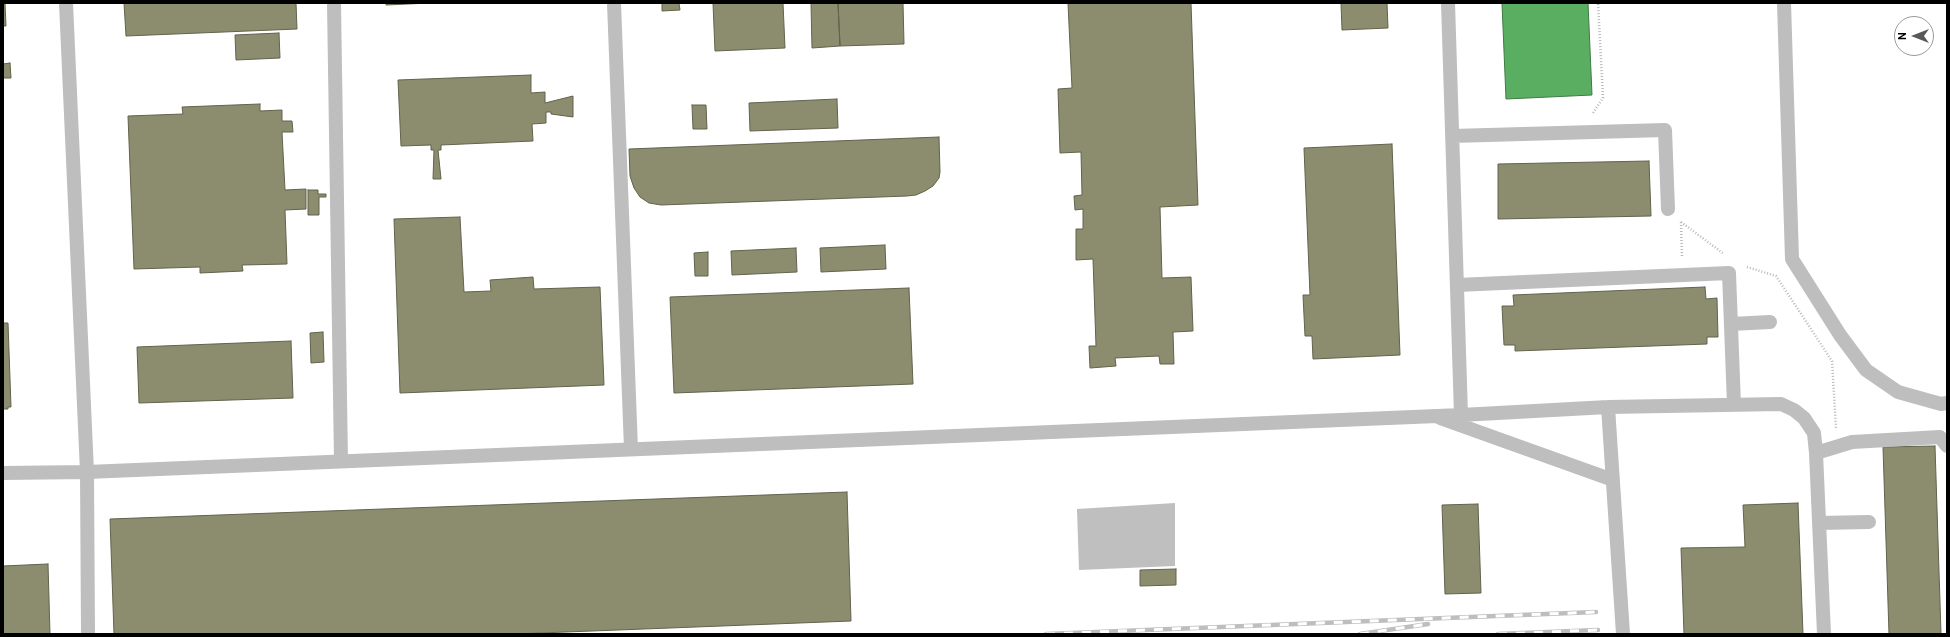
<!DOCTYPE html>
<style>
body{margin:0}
#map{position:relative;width:1950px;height:637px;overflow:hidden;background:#fff;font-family:Roboto,sans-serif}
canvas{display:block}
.frame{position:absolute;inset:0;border:4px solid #000;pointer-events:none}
.north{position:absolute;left:1894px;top:16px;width:40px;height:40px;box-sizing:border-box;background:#fff;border:1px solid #999;border-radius:50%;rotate:270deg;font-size:11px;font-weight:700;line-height:16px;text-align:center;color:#000}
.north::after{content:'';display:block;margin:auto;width:14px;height:18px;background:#595959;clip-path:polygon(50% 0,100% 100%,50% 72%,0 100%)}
</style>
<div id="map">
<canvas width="1950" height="637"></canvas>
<div class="frame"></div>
<div class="north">N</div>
</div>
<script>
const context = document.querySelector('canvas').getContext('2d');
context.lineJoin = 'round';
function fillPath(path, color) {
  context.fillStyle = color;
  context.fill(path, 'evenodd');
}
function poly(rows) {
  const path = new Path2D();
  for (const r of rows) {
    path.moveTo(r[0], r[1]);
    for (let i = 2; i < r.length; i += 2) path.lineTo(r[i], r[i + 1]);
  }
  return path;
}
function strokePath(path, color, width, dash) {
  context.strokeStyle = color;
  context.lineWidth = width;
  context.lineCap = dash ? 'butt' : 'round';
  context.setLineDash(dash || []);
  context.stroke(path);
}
const water = poly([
 [1175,503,1175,566,1079,570,1077,509]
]);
const public = poly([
 [1502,3,1588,3,1592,95,1506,99,1502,3]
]);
const industry = poly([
 [3,3,5,3,6,26,3,26,3,3],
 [124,3,296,3,297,29,126,36,124,3],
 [386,3,430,3,386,5,386,3],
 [662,3,679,3,680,10,662,11,662,3],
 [713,3,783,3,785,48,715,51,713,3],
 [811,3,838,3,840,46,812,48,811,3],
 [838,3,903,3,904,44,840,46,838,3],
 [1068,3,1191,3,1198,205,1160,207,1162,278,1191,277,1193,331,1173,332,1174,364,1160,364,1159,356,1115,358,1116,366,1090,368,1089,346,1096,346,1093,259,1076,260,1076,229,1083,229,1083,209,1075,210,1074,196,1082,195,1081,152,1060,153,1058,89,1072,88,1068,3],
 [1341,3,1387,3,1388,28,1342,30,1341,3],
 [279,33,280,58,236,60,235,35,279,33],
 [10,63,11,78,3,78,3,64,10,63],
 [531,75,531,93,545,92,545,103,573,96,573,117,551,114,551,112,546,112,546,123,532,124,533,141,441,145,441,150,438,150,441,179,433,179,434,150,431,150,431,145,401,146,398,80,531,75],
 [837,99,838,128,750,131,749,103,837,99],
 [260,104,260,111,282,110,282,121,292,121,293,132,282,132,285,190,306,189,306,209,285,210,287,264,242,265,243,271,200,273,200,267,134,269,128,116,183,114,182,107,260,104],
 [692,105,706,105,707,129,693,129,692,105],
 [939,137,940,172,939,178,933,186,925,191,916,195,907,196,661,205,649,203,640,197,634,188,630,176,629,149,939,137],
 [1392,144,1400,355,1313,359,1312,336,1305,336,1303,295,1310,295,1304,148,1392,144],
 [1649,161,1651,216,1498,219,1498,164,1649,161],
 [308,190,318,190,318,194,326,194,326,197,319,197,319,215,308,215,308,190],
 [460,217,464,292,491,291,490,280,533,277,534,289,600,287,604,385,400,393,394,219,460,217],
 [885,245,886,269,821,272,820,248,885,245],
 [796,248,797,272,732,275,731,251,796,248],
 [708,252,708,276,695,276,694,253,708,252],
 [1705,287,1706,299,1717,298,1718,337,1707,337,1707,344,1515,351,1515,345,1504,345,1502,306,1514,306,1513,295,1705,287],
 [909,288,913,384,674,393,670,297,909,288],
 [3,323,8,323,11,407,8,407,8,409,3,409,3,323],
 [323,332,324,362,311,363,310,333,323,332],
 [291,341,293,398,139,403,137,347,291,341],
 [1935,446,1941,634,1889,634,1883,447,1935,446],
 [847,492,851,621,514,634,114,634,110,519,847,492],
 [1798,503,1803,634,1684,634,1681,548,1745,547,1743,505,1798,503],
 [1478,504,1481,593,1445,594,1442,505,1478,504],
 [48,564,50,634,3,634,3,566,48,564],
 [1176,569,1176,585,1140,586,1140,570,1176,569]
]);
const path = poly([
 [1593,113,1603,98,1598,3],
 [1681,222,1724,254],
 [1681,222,1682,257],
 [1747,267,1776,276,1832,361,1836,428]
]);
const service = poly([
 [66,3,87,472,88,634],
 [334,3,341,461],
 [614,3,631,449],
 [1448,3,1461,415],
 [1784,3,1792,259,1840,335,1866,370,1898,392,1941,404,1947,403],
 [1452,136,1665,130,1668,209],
 [1457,285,1729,273,1734,405],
 [1731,324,1770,322],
 [1608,407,1623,634],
 [1440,418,1613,480],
 [1816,453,1852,442,1940,437,1947,446],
 [3,473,87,472,1461,415,1608,407,1781,404,1794,410,1804,418,1814,433,1816,453,1824,634],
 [1819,523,1869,522]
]);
const rail = poly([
 [1046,634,1596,612],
 [1360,634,1428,624],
 [1498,634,1598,630]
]);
fillPath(water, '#bfbfbf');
fillPath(public, '#5aae61');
strokePath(public, '#3f7a44', 1);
fillPath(industry, '#8c8c6e');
strokePath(industry, '#62624d', 1);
strokePath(path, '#b9b9b9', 2.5, [1, 2]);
strokePath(service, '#bebebe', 14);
strokePath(rail, '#bebebe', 4.5);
strokePath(rail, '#fff', 3, [9]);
</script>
